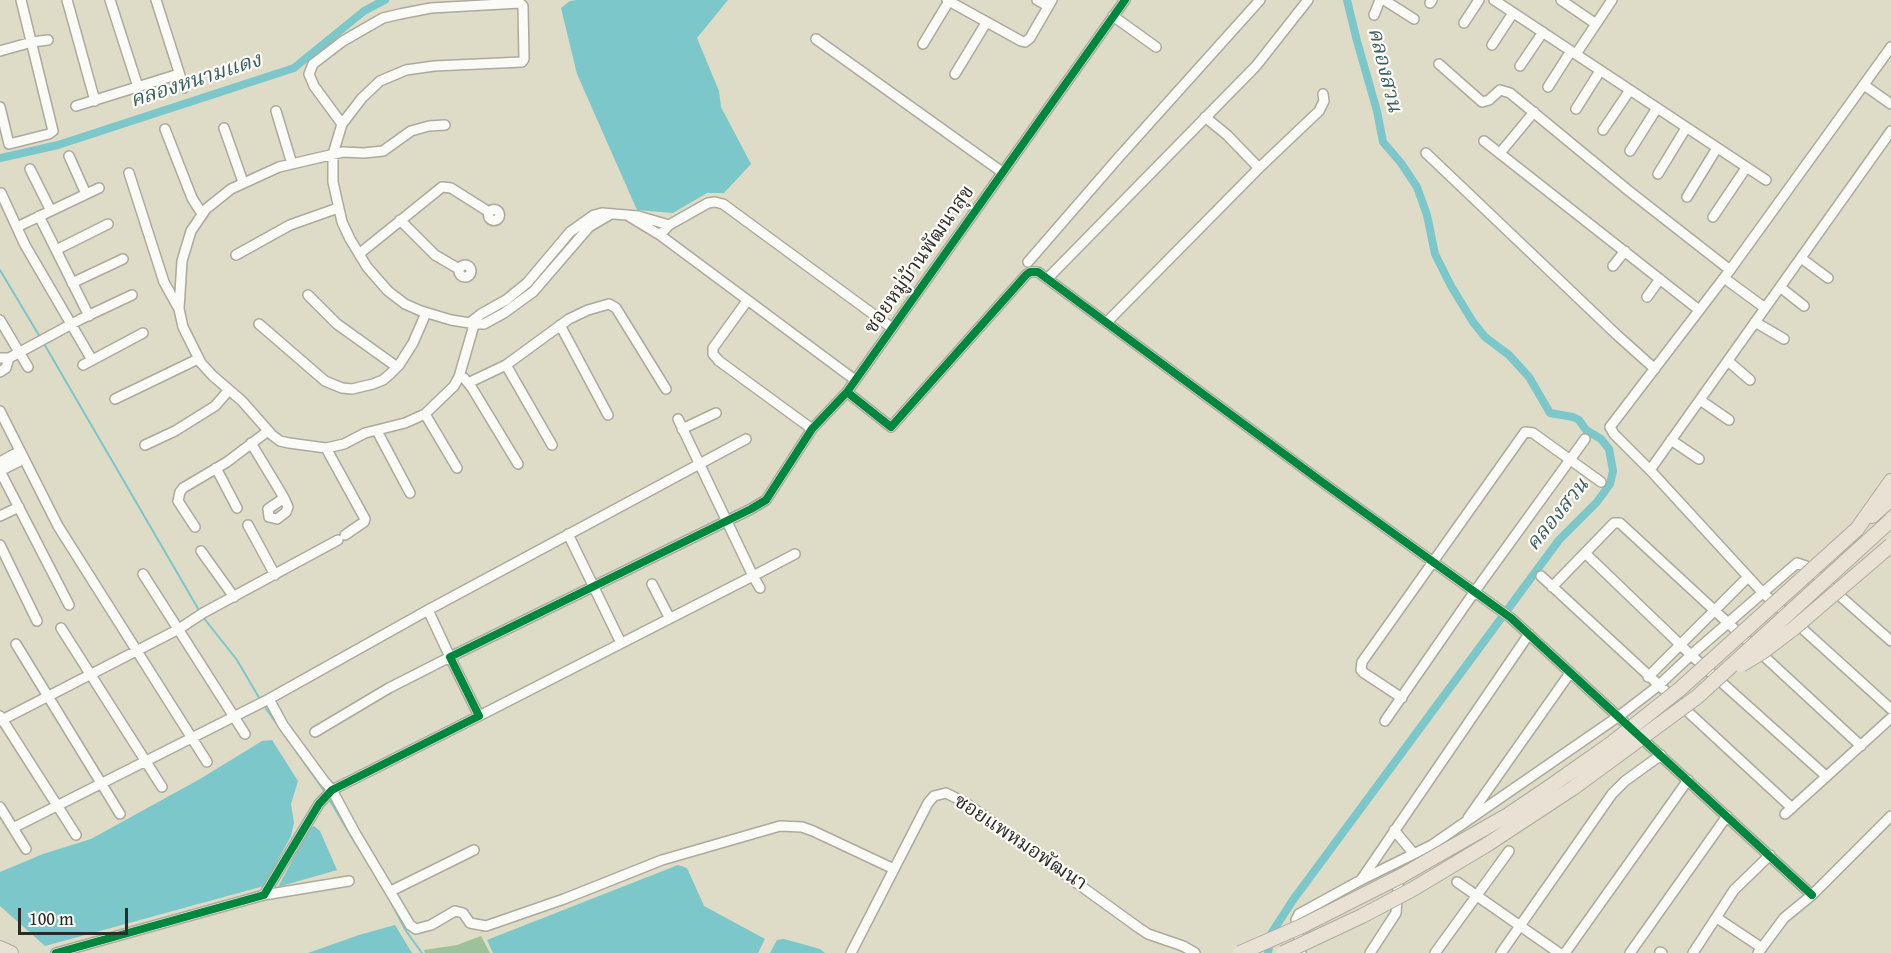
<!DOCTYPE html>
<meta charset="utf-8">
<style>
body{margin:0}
#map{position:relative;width:1891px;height:953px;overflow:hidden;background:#dedbc7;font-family:"Gentium Book Plus",serif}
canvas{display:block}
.scale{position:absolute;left:18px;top:908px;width:110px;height:27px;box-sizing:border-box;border:3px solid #2b2b2b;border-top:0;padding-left:8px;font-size:18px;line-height:21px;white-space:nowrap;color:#2b2b2b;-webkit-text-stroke:4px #fdfcf7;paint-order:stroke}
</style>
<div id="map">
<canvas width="1891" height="953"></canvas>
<div class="scale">100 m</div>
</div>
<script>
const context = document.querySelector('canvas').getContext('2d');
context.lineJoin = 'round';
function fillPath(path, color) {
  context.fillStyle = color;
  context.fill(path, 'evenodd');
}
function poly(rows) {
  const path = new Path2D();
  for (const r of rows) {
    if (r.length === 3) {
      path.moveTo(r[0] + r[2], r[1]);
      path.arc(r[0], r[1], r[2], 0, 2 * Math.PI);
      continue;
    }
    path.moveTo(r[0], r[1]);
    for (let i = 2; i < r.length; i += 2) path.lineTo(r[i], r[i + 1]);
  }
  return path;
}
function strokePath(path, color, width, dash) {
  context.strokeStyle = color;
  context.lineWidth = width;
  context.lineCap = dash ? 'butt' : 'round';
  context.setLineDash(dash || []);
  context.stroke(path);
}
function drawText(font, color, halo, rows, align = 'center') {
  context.font = font + ' "Gentium Book Plus","Noto Serif Thai",serif';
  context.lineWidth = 4.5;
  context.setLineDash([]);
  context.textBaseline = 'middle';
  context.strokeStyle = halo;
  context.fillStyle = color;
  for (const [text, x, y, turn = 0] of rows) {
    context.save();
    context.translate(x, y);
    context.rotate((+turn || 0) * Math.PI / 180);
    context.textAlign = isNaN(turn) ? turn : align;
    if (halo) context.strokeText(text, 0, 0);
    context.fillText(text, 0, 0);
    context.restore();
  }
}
const forest = poly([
 [481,936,490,953,425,953,424,950,457,945]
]);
const water = poly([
 [577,0,728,0,697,38,719,91,721,107,751,164,724,193,707,193,673,213,637,210,577,74,561,8,570,1],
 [272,740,298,781,291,804,294,823,291,836,264,886,45,946,0,906,0,872,43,854,91,839,200,779,262,741],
 [314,826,320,831,337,870,278,887,309,829],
 [678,865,687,868,704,906,765,939,758,953,493,953,487,940],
 [395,925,412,953,308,953,359,935],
 [784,939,820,949,825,953,770,953,777,940]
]);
const stream = poly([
 [0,270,40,337],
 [43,342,200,612],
 [203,617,237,660,261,701],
 [264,706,325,792],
 [329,799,357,846],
 [391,902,406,931,422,953]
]);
const canal = poly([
 [0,158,58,145,294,68,364,11,385,0],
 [1268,953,1271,934,1293,900,1559,540,1597,502,1610,484,1613,471,1609,449,1601,439,1586,430,1579,420,1573,417,1550,413,1529,377,1509,355,1485,337,1473,322,1451,286,1435,254,1427,215,1417,187,1401,163,1383,142,1377,111,1357,41,1347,0]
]);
const minor = poly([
 [67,0,95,101],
 [110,0,138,87],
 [156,0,184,88],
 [947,0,1021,41,1025,42,1030,38,1052,0],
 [1037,0,1048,6],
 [1384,0,1414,19],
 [1494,0,1766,180],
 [1561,0,1596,24],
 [1430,3,1432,0],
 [1374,15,1380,0],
 [1113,16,1156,47],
 [1464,23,1479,0],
 [816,39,1002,172],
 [923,44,949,1],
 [1492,45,1513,13],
 [1891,47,1730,270,1610,427,1614,434,1650,470,1763,593,1891,709],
 [0,51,32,42,48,40],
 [1576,54,1612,0],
 [1439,64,1482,102,1489,100,1500,90,1510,93,1629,191,1730,270],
 [1520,66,1543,32],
 [955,74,986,23],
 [1864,85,1891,104],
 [1548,87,1571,51],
 [76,106,179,74],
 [0,107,9,144,49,134,53,131,21,0],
 [1576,109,1600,71],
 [276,111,292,164],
 [1205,117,1227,135,1259,168],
 [342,124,314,86,309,74,313,64,343,41,383,18,400,14,431,8,520,3,523,6,524,59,522,62,434,66,406,70,380,81,362,98,342,124,333,154,333,182,342,222,350,239,367,267,388,291,405,304,421,311,451,320,476,324,484,324,504,313,533,292,589,227,611,214],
 [445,125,429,126,411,131,383,151,364,153,343,152,279,167,231,189,206,209,191,231,182,261,179,309,183,327,201,363,213,376,242,401,272,435,280,441,289,443,326,448,344,444,365,433,405,423,425,414,454,386,459,377,476,318],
 [224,128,243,182],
 [165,129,192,198,202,214],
 [1603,130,1630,90],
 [1484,141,1699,310],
 [1630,151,1657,108],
 [1426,153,1617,335,1655,369],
 [1500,153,1534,112],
 [69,156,86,194],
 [30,169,51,211],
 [129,173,164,282,179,309],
 [1658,174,1686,128],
 [1,193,25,245,92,360],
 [1687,197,1717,148],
 [494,215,5.5],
 [627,215,660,235,669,225,708,203,715,202,723,204,892,328],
 [39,216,89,316],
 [1713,217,1746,168],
 [400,220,435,255,459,269],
 [17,227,99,188],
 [660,235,855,380],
 [56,250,108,224],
 [359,254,442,187,451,188,489,212],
 [236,255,290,225,338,208],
 [1801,258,1828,278],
 [1028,262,1119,157,1260,0],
 [465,271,6],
 [1613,266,1625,251],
 [1048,278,1256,66,1308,0],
 [1724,278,1765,308],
 [72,283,123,259],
 [1780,287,1804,306],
 [308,295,337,324,397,367],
 [1647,297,1660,279],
 [747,301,713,348,713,354,719,361,812,429],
 [0,320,28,367],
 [472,321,481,314,506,300,527,283,570,232,594,215,602,213,638,216,669,225],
 [1108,321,1259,168,1319,111,1324,101,1323,94],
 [1755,322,1784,339],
 [259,324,325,381,342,388,352,389,373,384,383,380,390,374,399,365,413,343,426,313],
 [560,325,608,415],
 [0,358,9,358,6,368,0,372],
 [9,358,81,319,132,295],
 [1728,361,1750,380],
 [83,365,143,333],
 [506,365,552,445],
 [464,378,472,388,518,464],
 [468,383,506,365,569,319,588,310,609,304,616,308,666,389],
 [847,392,891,427,1026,275,1030,272,1038,272,1322,482,1511,618,1812,895],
 [115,399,198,359],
 [1700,400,1729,420],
 [0,411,58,526,207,762],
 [425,414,457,468],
 [682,429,716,413],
 [377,431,410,493],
 [1671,440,1699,459],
 [251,443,277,486,284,498,288,507,286,512,277,519,269,517,268,509,284,498],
 [145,445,175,431,215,406,229,390],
 [326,448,365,519,364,522,345,535],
 [0,462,20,451],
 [216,468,237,508],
 [1650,470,1891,131],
 [0,471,69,605],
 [0,471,24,459],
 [0,516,19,507],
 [248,525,275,575],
 [195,527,178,501,180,492,183,488,227,462,268,431],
 [568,534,621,643],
 [0,545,37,621],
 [201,551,234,597],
 [1585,553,1691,655,1826,776],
 [143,574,245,734],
 [1541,576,1792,808],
 [652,584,669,617],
 [1552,587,1614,523,1620,523,1861,746],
 [760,588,753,576,795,554],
 [61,628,162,787],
 [16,644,120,814],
 [1648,677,1748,577],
 [1402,698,1364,673,1361,670,1362,662,1525,432,1533,433,1601,482],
 [269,699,283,725,324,781,332,790,354,831,410,925,416,929,431,925,455,911,463,913,470,923,486,926,564,899,662,860,780,826,802,827,813,831,894,869],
 [0,716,76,835],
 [479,716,753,576,678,419],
 [0,721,179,629,203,613,338,540],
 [1385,721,1475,591,1585,439],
 [315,732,389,688,450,657,428,610],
 [0,807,26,849],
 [1785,814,1891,718],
 [1468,818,1570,673],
 [13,828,269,699,428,610,746,439],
 [1394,830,1414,854],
 [1361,880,1529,634],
 [1457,882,1559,953],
 [391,891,474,850],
 [264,895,349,881],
 [1717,918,1762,948],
 [1660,952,1662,953],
 [56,953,264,895,319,804,332,790,479,716,450,657,751,509,766,500,812,429,847,392,1125,0],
 [851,953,928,803,934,796,946,793,966,803,1139,928,1148,934,1183,946,1195,953],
 [1301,953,1296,920,1299,914,1361,880,1432,845,1619,716,1658,686,1691,655,1797,563,1806,566,1891,641],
 [1370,953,1396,913,1399,873],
 [1435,953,1509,851],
 [1501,953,1612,794,1625,781,1661,755],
 [1565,953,1688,780],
 [1630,953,1727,816],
 [1693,953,1734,890,1770,855],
 [1758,953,1784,918,1812,895,1891,816]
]);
const highway = poly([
 [1872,516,1891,499],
 [1857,529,1891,481],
 [0,948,11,953]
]);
const highwayBridge = poly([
 [1741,665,1764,651,1793,629,1891,545],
 [1240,953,1302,926,1403,875,1508,815,1548,788,1612,743,1680,689,1857,529],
 [1283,953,1362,916,1413,889,1488,844,1573,788,1697,697,1891,520]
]);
const cycleway = poly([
 [847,392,891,427,1026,275,1030,272,1038,272,1322,482,1511,618,1812,895],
 [56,953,264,895,319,804,332,790,479,716,450,657,751,509,766,500,812,429,847,392,1125,0]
]);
const streetNames = [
 ["ซอยหมู่บ้านพัฒนาสุข",920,260,-55],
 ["ซอยแพหมอพัฒนา",1020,843,34]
];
const waterNames = [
 ["คลองสวน",1384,70,76],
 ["คลองหนามแดง",196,81,-18],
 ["คลองสวน",1558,515,-51]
];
fillPath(forest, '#9dc198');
fillPath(water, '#7bc7ca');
strokePath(stream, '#7bc7ca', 2);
strokePath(canal, '#7bc7ca', 8);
strokePath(minor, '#acaa9d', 12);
strokePath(highway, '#acaa9d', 16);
strokePath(minor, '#fafaf7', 9);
strokePath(highway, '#e8e1d4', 14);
strokePath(highwayBridge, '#acaa9d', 16, []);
strokePath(highwayBridge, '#e8e1d4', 14);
strokePath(cycleway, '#00873e', 8);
drawText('20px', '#2b2b2b', '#fdfcf7', streetNames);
drawText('italic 21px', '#385e63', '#fdfcf7', waterNames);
</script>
